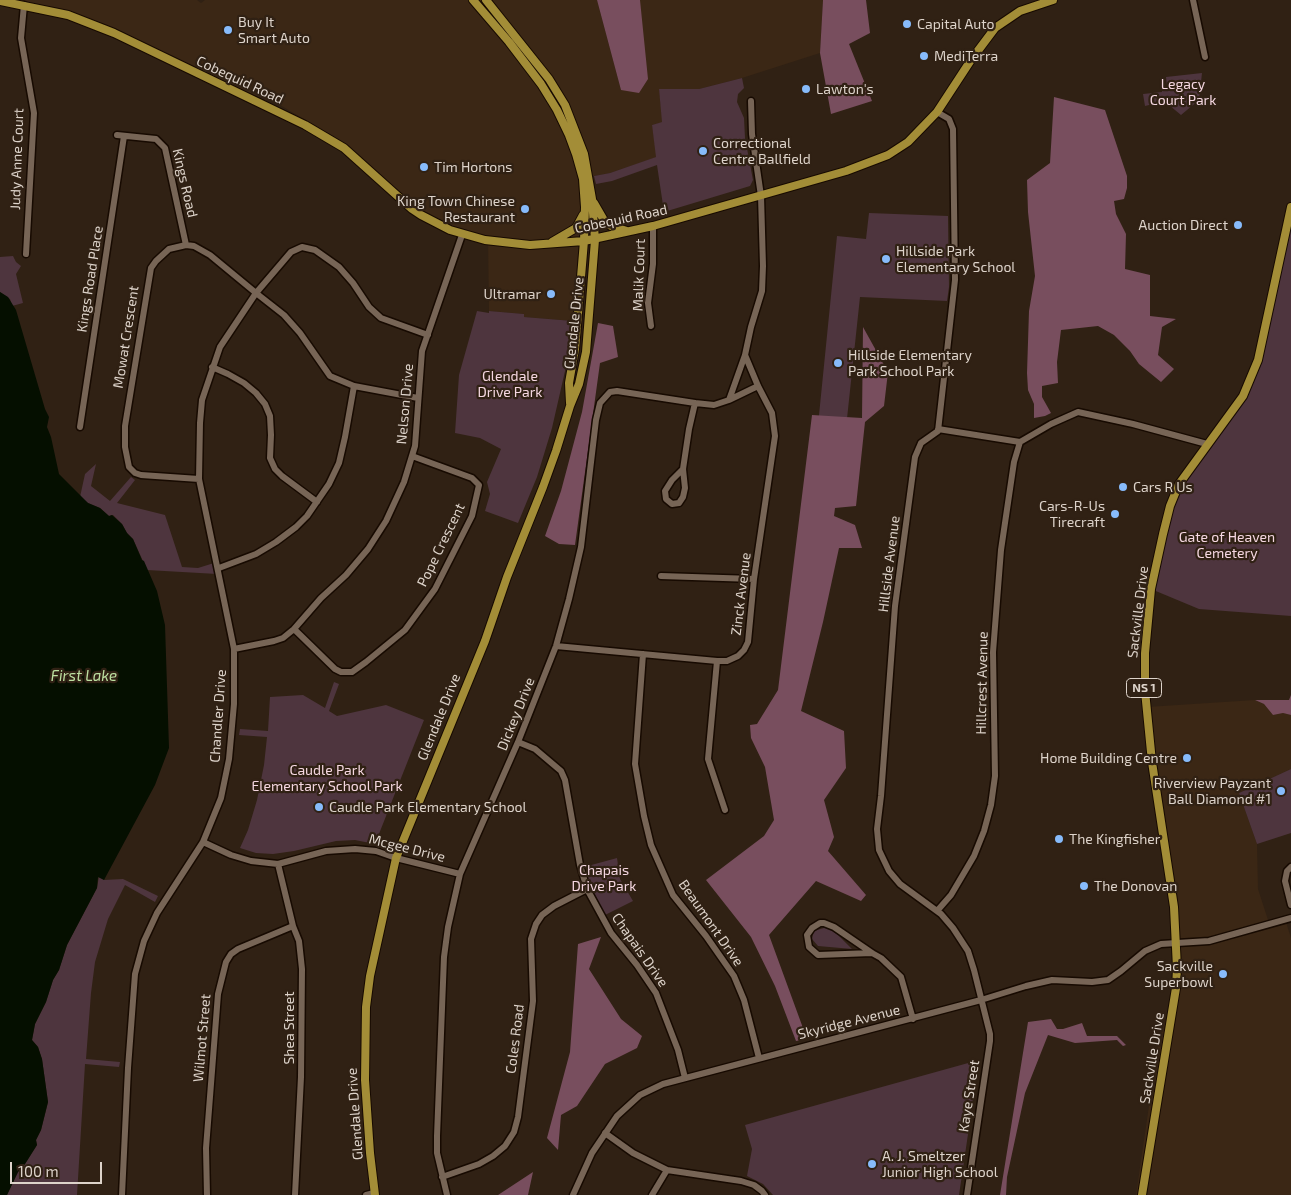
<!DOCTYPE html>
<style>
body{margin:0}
#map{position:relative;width:1291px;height:1195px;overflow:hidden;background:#302114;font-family:"Exo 2",sans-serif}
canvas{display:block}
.scale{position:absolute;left:10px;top:1162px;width:92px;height:22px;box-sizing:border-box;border:2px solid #ddd3ca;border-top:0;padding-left:6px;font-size:15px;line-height:18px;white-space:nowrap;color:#ddd3ca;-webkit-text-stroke:4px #302114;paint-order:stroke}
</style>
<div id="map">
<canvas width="1291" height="1195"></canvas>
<div class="scale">100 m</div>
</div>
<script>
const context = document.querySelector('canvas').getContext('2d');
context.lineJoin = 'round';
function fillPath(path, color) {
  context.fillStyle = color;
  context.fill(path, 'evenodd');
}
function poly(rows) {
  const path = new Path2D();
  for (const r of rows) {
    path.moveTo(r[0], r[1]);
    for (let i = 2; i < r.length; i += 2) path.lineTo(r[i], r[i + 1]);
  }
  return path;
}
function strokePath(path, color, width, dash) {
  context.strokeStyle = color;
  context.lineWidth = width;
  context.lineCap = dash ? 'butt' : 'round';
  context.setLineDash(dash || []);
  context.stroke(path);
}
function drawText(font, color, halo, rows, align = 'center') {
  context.font = font + ' "Exo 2",sans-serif';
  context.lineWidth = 4.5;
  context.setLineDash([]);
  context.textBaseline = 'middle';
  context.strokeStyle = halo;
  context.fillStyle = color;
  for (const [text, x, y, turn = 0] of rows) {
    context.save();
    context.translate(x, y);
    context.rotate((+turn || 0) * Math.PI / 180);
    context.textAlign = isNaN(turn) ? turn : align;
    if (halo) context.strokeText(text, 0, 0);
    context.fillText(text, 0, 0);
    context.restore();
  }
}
const built = poly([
 [1,0,197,0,201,3,205,0,597,0,621,90,640,14,640,0,823,0,820,53,742,78,699,89,659,89,663,122,652,125,657,157,610,173,594,176,578,175,582,237,573,321,524,317,524,314,489,311,488,237,458,233,423,214,394,191,339,140,280,105,211,79,108,31],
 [1255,700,1264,704,1273,715,1283,713,1291,715,1291,769,1239,793,1257,844,1258,889,1269,923,1285,919,1291,938,1291,1195,1136,1195,1159,1037,1177,991,1176,933,1147,707]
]);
const green = poly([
 [1202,73,1199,100,1181,115,1169,105,1164,103,1157,103,1145,106,1143,94,1162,92,1162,87,1167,86,1166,77],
 [742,78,744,88,738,94,737,102,744,118,745,138,753,180,750,186,664,212,657,165,612,181,596,184,594,176,610,173,656,157,652,125,662,122,659,89,699,89],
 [1291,207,1291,616,1199,609,1151,589,1179,484,1228,417,1258,360],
 [869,213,948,216,949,287,947,301,860,297,846,428,818,425,837,236,866,239],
 [13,256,16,262,21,266,16,274,23,303,12,306,10,299,0,292,0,257],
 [477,311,489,313,489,311,524,314,524,317,573,321,568,358,552,428,537,477,518,523,485,511,490,494,487,482,501,449,480,438,455,433,459,375],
 [96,464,91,486,110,501,131,477,135,480,117,503,165,515,182,567,198,568,214,563,217,574,147,570,133,539,127,533,122,524,113,515,109,516,100,508,88,503,80,497,85,474],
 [334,682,339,684,329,711,337,716,386,705,424,720,375,844,355,840,336,841,294,851,273,854,256,853,240,848,248,830,257,800,264,765,267,737,239,735,240,729,268,731,270,697,303,695,325,708],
 [1291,769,1291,833,1257,844,1239,793],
 [617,858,620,879,633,901,605,915,589,883,584,867],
 [99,876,104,880,123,879,158,896,155,902,125,885,108,919,95,962,91,993,86,1059,120,1062,119,1067,85,1064,77,1195,7,1195,18,1172,25,1164,37,1145,36,1140,41,1130,48,1102,42,1059,38,1047,32,1040,35,1024,46,1002,53,980,59,970,67,945,97,888],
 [827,927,838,935,852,949,818,946,812,939,814,931],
 [979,1060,959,1195,773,1195,763,1184,747,1176,752,1149,745,1125]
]);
const forest = poly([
 [597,0,640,0,648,79,639,93,621,90],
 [823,0,866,0,870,33,849,44,872,101,831,114,820,53],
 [1054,97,1105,110,1127,176,1127,188,1124,199,1114,201,1116,214,1126,234,1125,269,1150,275,1150,316,1176,319,1162,327,1158,355,1174,369,1161,382,1139,364,1130,351,1114,335,1098,326,1061,330,1057,362,1058,383,1042,386,1042,397,1051,413,1045,416,1034,418,1034,404,1028,390,1027,373,1029,311,1035,276,1028,212,1027,180,1050,163],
 [598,323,613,326,618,357,600,363,575,545,559,544,545,536,561,491,582,412],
 [863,327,888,372,884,406,865,422,856,506,835,508,834,516,855,525,862,548,839,548,823,622,801,711,844,731,846,768,824,800,834,837,828,851,866,895,861,901,816,881,769,935,807,1039,796,1041,775,986,751,937,706,880,764,836,774,820,765,767,751,738,750,725,757,724,778,690,812,415,862,418],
 [1291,695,1291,715,1283,713,1273,715,1264,704,1255,700,1289,700],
 [601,937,589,969,621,1019,642,1036,637,1048,605,1064,577,1106,561,1115,558,1150,547,1138,570,1052,578,944],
 [1051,1019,1057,1029,1063,1029,1082,1023,1087,1036,1117,1036,1126,1045,1123,1046,1117,1040,1075,1043,1048,1035,1025,1093,1007,1177,1006,1195,1000,1195,1028,1022],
 [533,1172,528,1195,498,1195]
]);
const water = poly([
 [0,292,8,297,16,310,45,409,49,417,47,427,51,437,59,474,88,503,100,508,109,516,112,515,122,524,127,533,133,539,142,560,144,561,157,591,165,625,169,748,155,785,104,880,98,877,97,888,67,945,59,970,53,980,46,1002,35,1024,32,1040,38,1047,42,1059,48,1102,41,1130,36,1140,37,1145,25,1164,18,1172,7,1195,0,1195]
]);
const minor = poly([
 [1193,0,1205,57],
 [24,5,21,38,34,113,26,254],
 [937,112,949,119,953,129,955,280,938,431,921,443,915,457,895,606,881,796,877,829,879,850,889,871,900,884,941,914,953,928,968,951,974,970,990,1034,990,1041,967,1195],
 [117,135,156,139,165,148,186,245],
 [651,326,648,303,653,264,653,226],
 [212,367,228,374,244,383,256,393,265,404,270,416,271,435,270,458,275,469,282,476,317,502],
 [418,398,354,386,330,376,300,333,284,315,256,293,291,252,302,247,315,250,339,267,353,283,369,307,381,318,428,335],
 [729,400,745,355,751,327,762,291,763,266,761,196,752,134,751,101],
 [80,427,124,136],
 [938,429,1020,442,1051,424,1078,412,1133,424,1207,444],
 [683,469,672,480,665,491,666,499,672,504,679,503,683,497,685,488,683,469,689,429,695,403],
 [219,568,256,554,276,542,296,527,307,516,329,484,339,463,345,437,354,386],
 [661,576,754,579],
 [294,629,335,669,341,672,352,672,366,662,405,630,435,589,472,516,479,485,472,478,412,456],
 [556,646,717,661,727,661,738,656,744,650,748,642,754,579,775,436,772,413,758,386,745,355],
 [234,649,274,641,283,638,294,629,321,598,346,575,368,549,386,521,404,482,415,446,422,351,462,235],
 [643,654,635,764,644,816,651,845,673,895,706,936,734,976,744,1000,759,1058],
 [717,661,708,759,725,810],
 [518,742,535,749,561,771,565,780,580,865,587,889,611,933,637,965,656,993,678,1050,685,1078],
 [203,842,231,855,251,861,278,864,326,851,355,849,376,851,396,858,460,874],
 [278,864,293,926,299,941,302,969,301,1077,295,1195],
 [1291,867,1287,871,1285,881,1291,905],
 [937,911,951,895,974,856,984,831,991,805,995,776,993,652,1001,550,1014,462,1020,442],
 [872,953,818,955,809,947,807,935,812,928,820,923,824,923,834,927,872,953,881,958,901,977,913,1019],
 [605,1133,633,1153,667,1170,741,1181,754,1185,762,1191,765,1195],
 [442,1177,479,1164,493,1156,505,1146,514,1132,518,1117,533,1001,531,939,536,924,542,915,554,906,587,889],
 [122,1195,128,1068,135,974,144,941,157,913,203,842,221,798,229,759,234,704,234,649,199,479,200,423,202,400,220,347,256,293,210,255,194,246,186,245,169,249,156,261,151,268,125,426,125,447,129,467,135,473,141,475,199,479],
 [207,1195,206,1148,218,994,226,962,231,954,238,949,293,926],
 [366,1195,374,1193],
 [447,1195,437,1153,437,1136,444,957,448,927,460,874,518,742,556,646,569,599,581,547,596,420,600,403,610,392,617,391,695,403,714,405,729,400,758,386],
 [573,1195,592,1153,617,1116,640,1095,663,1084,981,1000,1026,986,1052,980,1092,982,1108,980,1121,971,1145,951,1161,944,1209,941,1291,918],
 [652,1195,667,1170]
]);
const major = poly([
 [473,0,509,42,541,84,557,110,569,135,576,154,583,179,585,207,584,241,575,349,569,383,570,403],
 [0,1,68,15,114,33,305,125,344,148,412,209,421,215,450,230,485,240,530,245,584,241,653,226,846,171,888,155,908,142,937,112,971,60,995,28,1020,11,1053,0],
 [594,203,605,222,611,226,627,231],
 [552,242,576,228,583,215],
 [375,1195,370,1153,365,1080,366,1007,370,976,396,858,485,641,507,577,543,487,556,451,570,406,579,384,586,352,595,240,592,199,584,154,565,105,549,79,486,0],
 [1142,1195,1176,988,1177,968,1174,907,1152,762,1145,691,1145,653,1151,589,1163,534,1170,506,1179,484,1243,396,1258,360,1291,207]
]);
const markers = [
 [907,24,5,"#87bbfb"],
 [228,30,5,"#87bbfb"],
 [924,56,5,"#87bbfb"],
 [806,89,5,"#87bbfb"],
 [703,151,5,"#87bbfb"],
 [424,167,5,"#87bbfb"],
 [525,209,5,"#87bbfb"],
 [1238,225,5,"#87bbfb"],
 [886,259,5,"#87bbfb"],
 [551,294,5,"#87bbfb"],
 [838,363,5,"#87bbfb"],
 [1123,487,5,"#87bbfb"],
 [1115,514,5,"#87bbfb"],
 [1187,758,5,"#87bbfb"],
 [1281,791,5,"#87bbfb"],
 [319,807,5,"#87bbfb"],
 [1059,839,5,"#87bbfb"],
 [1084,886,5,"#87bbfb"],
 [1223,974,5,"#87bbfb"],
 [872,1164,5,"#87bbfb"]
];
const shields = [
 [1144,688,35]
];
const shieldNames = [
 ["NS 1",1144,688]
];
const poiNames = [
 ["Buy It",238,22],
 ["Smart Auto",238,38],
 ["Capital Auto",917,24],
 ["MediTerra",934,56],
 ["Lawton's",816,89],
 ["Correctional",713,143],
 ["Centre Ballfield",713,159],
 ["Tim Hortons",434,167],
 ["King Town Chinese",515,201,"right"],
 ["Restaurant",515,217,"right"],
 ["Auction Direct",1228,225,"right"],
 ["Hillside Park",896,251],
 ["Elementary School",896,267],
 ["Ultramar",541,294,"right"],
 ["Hillside Elementary",848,355],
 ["Park School Park",848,371],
 ["Cars R Us",1133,487],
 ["Cars-R-Us",1105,506,"right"],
 ["Tirecraft",1105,522,"right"],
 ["Home Building Centre",1177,758,"right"],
 ["Riverview Payzant",1271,783,"right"],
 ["Ball Diamond #1",1271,799,"right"],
 ["Caudle Park Elementary School",329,807],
 ["The Kingfisher",1069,839],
 ["The Donovan",1094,886],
 ["Sackville",1213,966,"right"],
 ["Superbowl",1213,982,"right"],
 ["A. J. Smeltzer",882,1156],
 ["Junior High School",882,1172]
];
const streetNames = [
 ["Cobequid Road",240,80,25],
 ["Judy Anne Court",17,159,-88],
 ["Kings Road",185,183,77],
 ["Cobequid Road",621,219,-12],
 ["Malik Court",639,275,-88],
 ["Kings Road Place",90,279,-81],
 ["Glendale Drive",574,323,-84],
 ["Mowat Crescent",126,337,-81],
 ["Nelson Drive",405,404,-85],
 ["Pope Crescent",441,545,-64],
 ["Hillside Avenue",889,564,-83],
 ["Zinck Avenue",741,594,-83],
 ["Sackville Drive",1138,612,-83],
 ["Hillcrest Avenue",982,683,-89],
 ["Dickey Drive",516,714,-68],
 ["Chandler Drive",218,716,-86],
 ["Glendale Drive",439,717,-68],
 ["Mcgee Drive",407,848,14],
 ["Beaumont Drive",711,923,55],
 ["Chapais Drive",640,950,55],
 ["Skyridge Avenue",849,1022,-14],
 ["Shea Street",289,1028,-90],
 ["Wilmot Street",202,1038,-85],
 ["Coles Road",515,1039,-83],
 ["Sackville Drive",1152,1058,-81],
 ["Kaye Street",969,1096,-81],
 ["Glendale Drive",355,1114,-94]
];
const parkNames = [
 ["Legacy",1183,84],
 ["Court Park",1183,100],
 ["Glendale",510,376],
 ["Drive Park",510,392],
 ["Gate of Heaven",1227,537],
 ["Cemetery",1227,553],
 ["Caudle Park",327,770],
 ["Elementary School Park",327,786],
 ["Chapais",604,870],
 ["Drive Park",604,886]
];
const waterNames = [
 ["First Lake",84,676]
];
fillPath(built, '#3b2715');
fillPath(green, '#4e353e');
fillPath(forest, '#784e5e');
fillPath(water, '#050f00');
strokePath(minor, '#170a01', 9);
strokePath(major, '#170a01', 10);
strokePath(minor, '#776556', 6);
strokePath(major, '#a38d37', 8);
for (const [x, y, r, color] of markers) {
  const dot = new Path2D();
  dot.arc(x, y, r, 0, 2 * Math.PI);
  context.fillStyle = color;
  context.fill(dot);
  strokePath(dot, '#302114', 2);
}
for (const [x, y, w] of shields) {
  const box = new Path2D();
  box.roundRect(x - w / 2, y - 9.5, w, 19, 4);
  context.fillStyle = '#302114';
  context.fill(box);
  strokePath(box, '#ddd3ca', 1);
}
drawText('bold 12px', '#ddd3ca', null, shieldNames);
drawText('14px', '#ddd3ca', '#302114', poiNames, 'left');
drawText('14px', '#ddd3ca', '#302114', streetNames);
drawText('14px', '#f5d7e1', '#302114', parkNames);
drawText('italic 15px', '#bddfa1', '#302114', waterNames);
</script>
